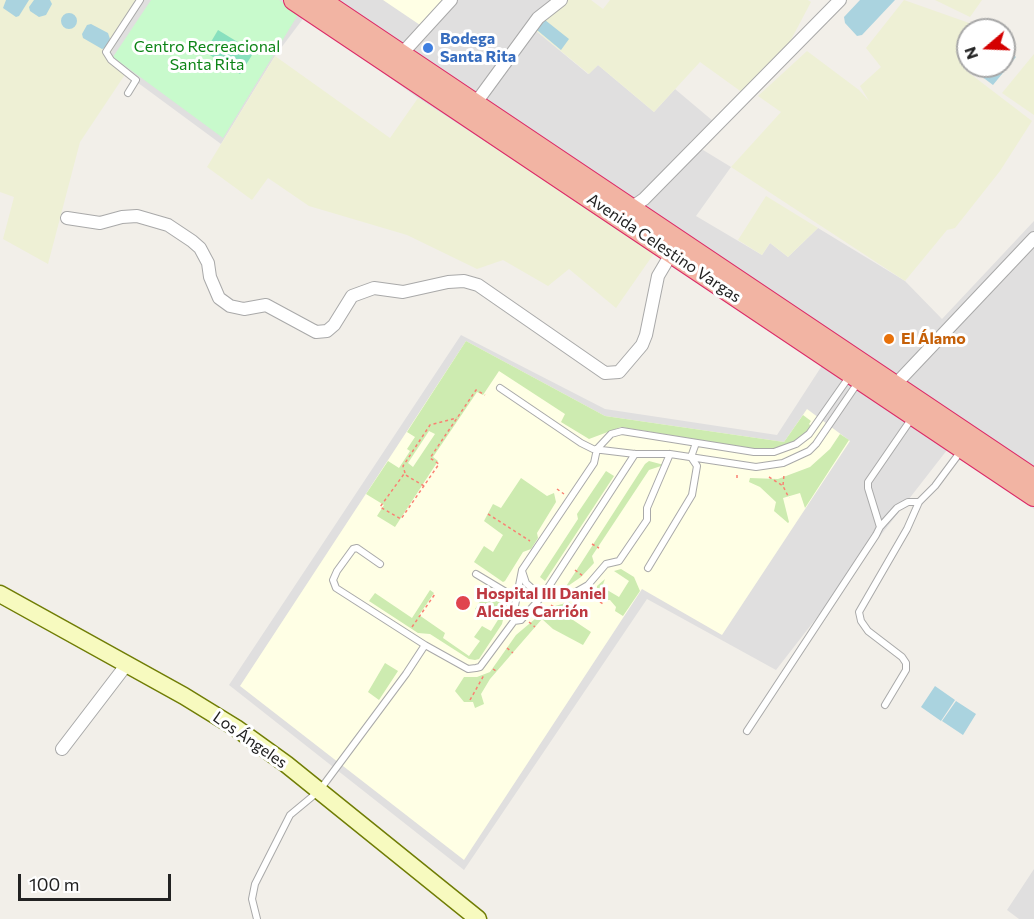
<!DOCTYPE html>
<meta charset="utf-8">
<style>
body{margin:0}
#map{position:relative;width:1034px;height:919px;overflow:hidden;background:#f2efe9;font-family:Commissioner,sans-serif}
canvas{display:block}
.north{position:absolute;left:956px;top:18px;width:60px;height:60px;box-sizing:border-box;background:#fff;border:2px solid #a7a7a7;border-radius:50%;rotate:251deg;font-size:16px;font-weight:700;line-height:24px;text-align:center;color:#222}
.north::after{content:'';display:block;margin:auto;width:21px;height:27px;background:#d40000;clip-path:polygon(50% 0,100% 100%,50% 72%,0 100%)}
.scale{position:absolute;left:18px;top:874px;width:153px;height:27px;box-sizing:border-box;border:3px solid #222;border-top:0;padding-left:8px;font-size:18px;line-height:21px;white-space:nowrap;color:#222;-webkit-text-stroke:4px #fff;paint-order:stroke}
</style>
<div id="map">
<canvas width="1034" height="919"></canvas>
<div class="north">N</div>
<div class="scale">100 m</div>
</div>
<script>
const context = document.querySelector('canvas').getContext('2d');
context.lineJoin = 'round';
function fillPath(path, color) {
  context.fillStyle = color;
  context.fill(path, 'evenodd');
}
function poly(rows) {
  const path = new Path2D();
  for (const r of rows) {
    if (r.length === 3) {
      path.moveTo(r[0] + r[2], r[1]);
      path.arc(r[0], r[1], r[2], 0, 2 * Math.PI);
      continue;
    }
    path.moveTo(r[0], r[1]);
    for (let i = 2; i < r.length; i += 2) path.lineTo(r[i], r[i + 1]);
  }
  return path;
}
function strokePath(path, color, width, dash) {
  context.strokeStyle = color;
  context.lineWidth = width;
  context.lineCap = dash ? 'butt' : 'round';
  context.setLineDash(dash || []);
  context.stroke(path);
}
function drawText(font, color, halo, rows, align = 'center') {
  context.font = font + ' Commissioner,sans-serif';
  context.lineWidth = 6;
  context.setLineDash([]);
  context.textBaseline = 'middle';
  context.strokeStyle = halo;
  context.fillStyle = color;
  for (const [text, x, y, turn = 0] of rows) {
    context.save();
    context.translate(x, y);
    context.rotate((+turn || 0) * Math.PI / 180);
    context.textAlign = isNaN(turn) ? turn : align;
    if (halo) context.strokeText(text, 0, 0);
    context.fillText(text, 0, 0);
    context.restore();
  }
}
const residential = poly([
 [139,0,566,0,535,30,588,74,598,65,654,112,675,89,713,121,690,142,731,167,696,216,762,255,770,243,788,257,818,228,905,281,942,319,1034,221,1034,509,947,450,776,670,647,599,464,870,229,685,461,335,605,409,777,435,823,364,418,98,305,16,275,56,221,144,107,60],
 [1034,869,1034,919,1019,919,1007,910]
]);
const education = poly([
 [383,0,444,0,420,25],
 [466,341,605,416,784,442,807,409,850,441,722,635,642,589,464,860,240,686]
]);
const farmland = poly([
 [0,0,139,0,107,60,126,73,80,142,48,264,3,239,14,197,0,192],
 [566,0,591,0,603,9,610,0,808,0,811,2,784,53,743,93,700,62,654,112,598,65,589,74,535,30],
 [904,0,989,30,968,30,968,65,964,69,1032,121,1000,171,955,228,947,230,905,281,731,167,781,112,758,96,807,51,859,90,869,101,860,86,881,67,866,48],
 [935,0,982,0,970,17],
 [1034,54,1034,115,1002,93],
 [275,56,390,138,418,98,655,252,616,308,569,269,548,286,503,260,477,269,407,235,309,206,268,178,252,200,207,167],
 [766,196,818,228,788,257,770,243,762,255,738,240]
]);
const grass = poly([
 [466,341,605,416,784,442,803,415,811,421,809,424,811,426,801,438,793,443,773,449,762,450,621,427,589,439,561,422,565,414,499,371,483,395,477,392,433,457,438,461,395,527,377,516,384,505,366,494,388,461,399,468,410,451,407,449,415,437,407,432],
 [429,431,435,434,413,467,408,463],
 [840,434,849,440,805,508,800,493,783,498,789,522,788,523,774,511,776,502,760,487,749,482,750,478,778,479,810,467,830,449],
 [649,461,664,465,649,470,592,556,594,563,581,577,565,588,645,464],
 [606,471,614,476,545,581,540,577,578,519,577,514],
 [521,478,547,496,554,493,556,502,537,533,538,538,531,549,523,552,505,581,503,582,474,562,484,546,493,552,503,535,484,521,493,504,501,508],
 [621,569,634,577,640,591,623,616,615,611,616,607,610,600,604,600,597,595,597,586,605,579,602,587,619,597,629,581,614,571],
 [430,590,434,593,419,615,445,633,443,638,469,656,480,641,474,637,482,626,491,631,501,615,484,603,478,611,475,609,483,597,497,597,507,603,502,624,479,659,475,660,469,659,430,634,418,633,369,601,375,593,412,618],
 [569,602,576,608,570,618,591,632,583,645,553,629,542,619,490,679,481,694,484,704,475,708,473,702,464,702,455,691,464,677,477,677,490,672,516,635,548,608],
 [385,663,398,671,379,700,368,692]
]);
const park = poly([
 [151,0,279,0,299,13,223,138,113,57]
]);
const pitch = poly([
 [218,30,254,52,240,74,205,52]
]);
const water = poly([
 [6,0,29,0,19,16,16,17,3,8],
 [34,0,50,0,52,4,46,15,39,17,30,11,29,7],
 [860,0,895,0,862,35,857,36,845,23,844,17],
 [69,21,8],
 [545,20,569,39,561,50,537,30],
 [91,24,108,33,110,39,105,48,102,49,83,38,82,34,87,25],
 [1004,48,1016,57,993,85,977,73,983,66,1004,66],
 [935,686,955,700,941,721,921,707],
 [956,701,976,714,963,735,942,721]
]);
const path = poly([
 [405,473,403,466,430,425,457,418],
 [769,477,783,486,789,498],
 [737,478,737,474],
 [783,485,784,475],
 [424,486,404,474,380,507,401,519,439,464,430,458,476,390,485,395],
 [557,489,564,494],
 [488,514,530,541],
 [592,544,599,548],
 [575,570,583,576],
 [587,600,590,595,603,604],
 [574,601,582,610,581,612],
 [551,605,569,617,572,617],
 [529,622,535,627],
 [412,627,435,594],
 [507,648,513,653],
 [493,669,496,671],
 [470,700,484,675]
]);
const service = poly([
 [128,93,136,80,111,60,106,52,140,0],
 [500,388,581,443,593,449,635,454,670,454,756,467,783,463,809,451,816,444,859,381],
 [880,527,897,508,908,502,919,502],
 [380,564,357,548,353,549,337,571,333,580,336,588,425,645,468,669,476,668,480,667,514,621,521,620,544,594,635,454],
 [648,568,692,495,697,466,691,457,696,443],
 [522,571,526,583,536,592,562,596,574,593,588,585,606,564,619,561,647,520,647,508,670,454],
 [476,574,516,598],
 [514,621,513,616,522,570,594,463,597,449,611,434,622,431,754,452,774,452,796,444,809,434,849,377],
 [885,705,906,670,906,663,902,657,868,631,861,621,859,612,907,529,919,502,935,486,961,451],
 [747,731,876,535,880,527,868,488,868,482,912,418],
 [257,919,252,899,255,884,290,815,319,791,406,674,425,645]
]);
const minor = poly([
 [398,58,451,0],
 [475,104,538,18,561,0],
 [627,213,631,208,644,199,840,0],
 [67,218,100,223,122,217,137,216,168,225,192,241,200,248,208,263,210,277,219,298,230,306,244,309,266,305,316,332,327,331,334,325,352,296,374,288,403,292,448,282,464,281,478,285,605,373,619,372,642,345,646,335,658,276,671,254],
 [894,386,1034,238],
 [62,749,127,664]
]);
const secondary = poly([
 [0,594,184,696,236,728,286,764,478,919]
]);
const trunk = poly([
 [294,0,1034,496],
 [320,0,1034,479]
]);
const markers = [
 [428,48,6,"#3f7fe0"],
 [889,339,6,"#e8710a"],
 [463,603,8,"#e0444e"]
];
const shopNames = [
 ["Bodega",440,39],
 ["Santa Rita",440,57]
];
const parkNames = [
 ["Centro Recreacional",207,47],
 ["Santa Rita",207,65]
];
const streetNames = [
 ["Avenida Celestino Vargas",664,248,34],
 ["Los Ángeles",250,740,35]
];
const foodNames = [
 ["El Álamo",901,339]
];
const healthNames = [
 ["Hospital III Daniel",476,594],
 ["Alcides Carrión",476,612]
];
fillPath(residential, '#e0dfdf');
fillPath(education, '#ffffe5');
fillPath(farmland, '#eef0d5');
fillPath(grass, '#cdebb0');
fillPath(park, '#c8facc');
fillPath(pitch, '#88e0be');
fillPath(water, '#aad3df');
strokePath(service, '#a9a9a9', 8);
strokePath(minor, '#a9a9a9', 14);
strokePath(secondary, '#707d05', 19);
strokePath(trunk, '#dc2a67', 22);
strokePath(path, '#fa8072', 1.5, [3, 3]);
strokePath(service, '#fff', 6);
strokePath(minor, '#fff', 12);
strokePath(secondary, '#f7fabf', 16);
strokePath(trunk, '#f2b4a3', 20);
for (const [x, y, r, color] of markers) {
  const dot = new Path2D();
  dot.arc(x, y, r, 0, 2 * Math.PI);
  context.fillStyle = color;
  context.fill(dot);
  strokePath(dot, '#fff', 2);
}
drawText('bold 16px', '#366cbe', '#fff', shopNames, 'left');
drawText('16px', '#0c8416', '#fff', parkNames);
drawText('16px', '#222', '#fff', streetNames);
drawText('bold 16px', '#c56008', '#fff', foodNames, 'left');
drawText('bold 16px', '#be3a42', '#fff', healthNames, 'left');
</script>
